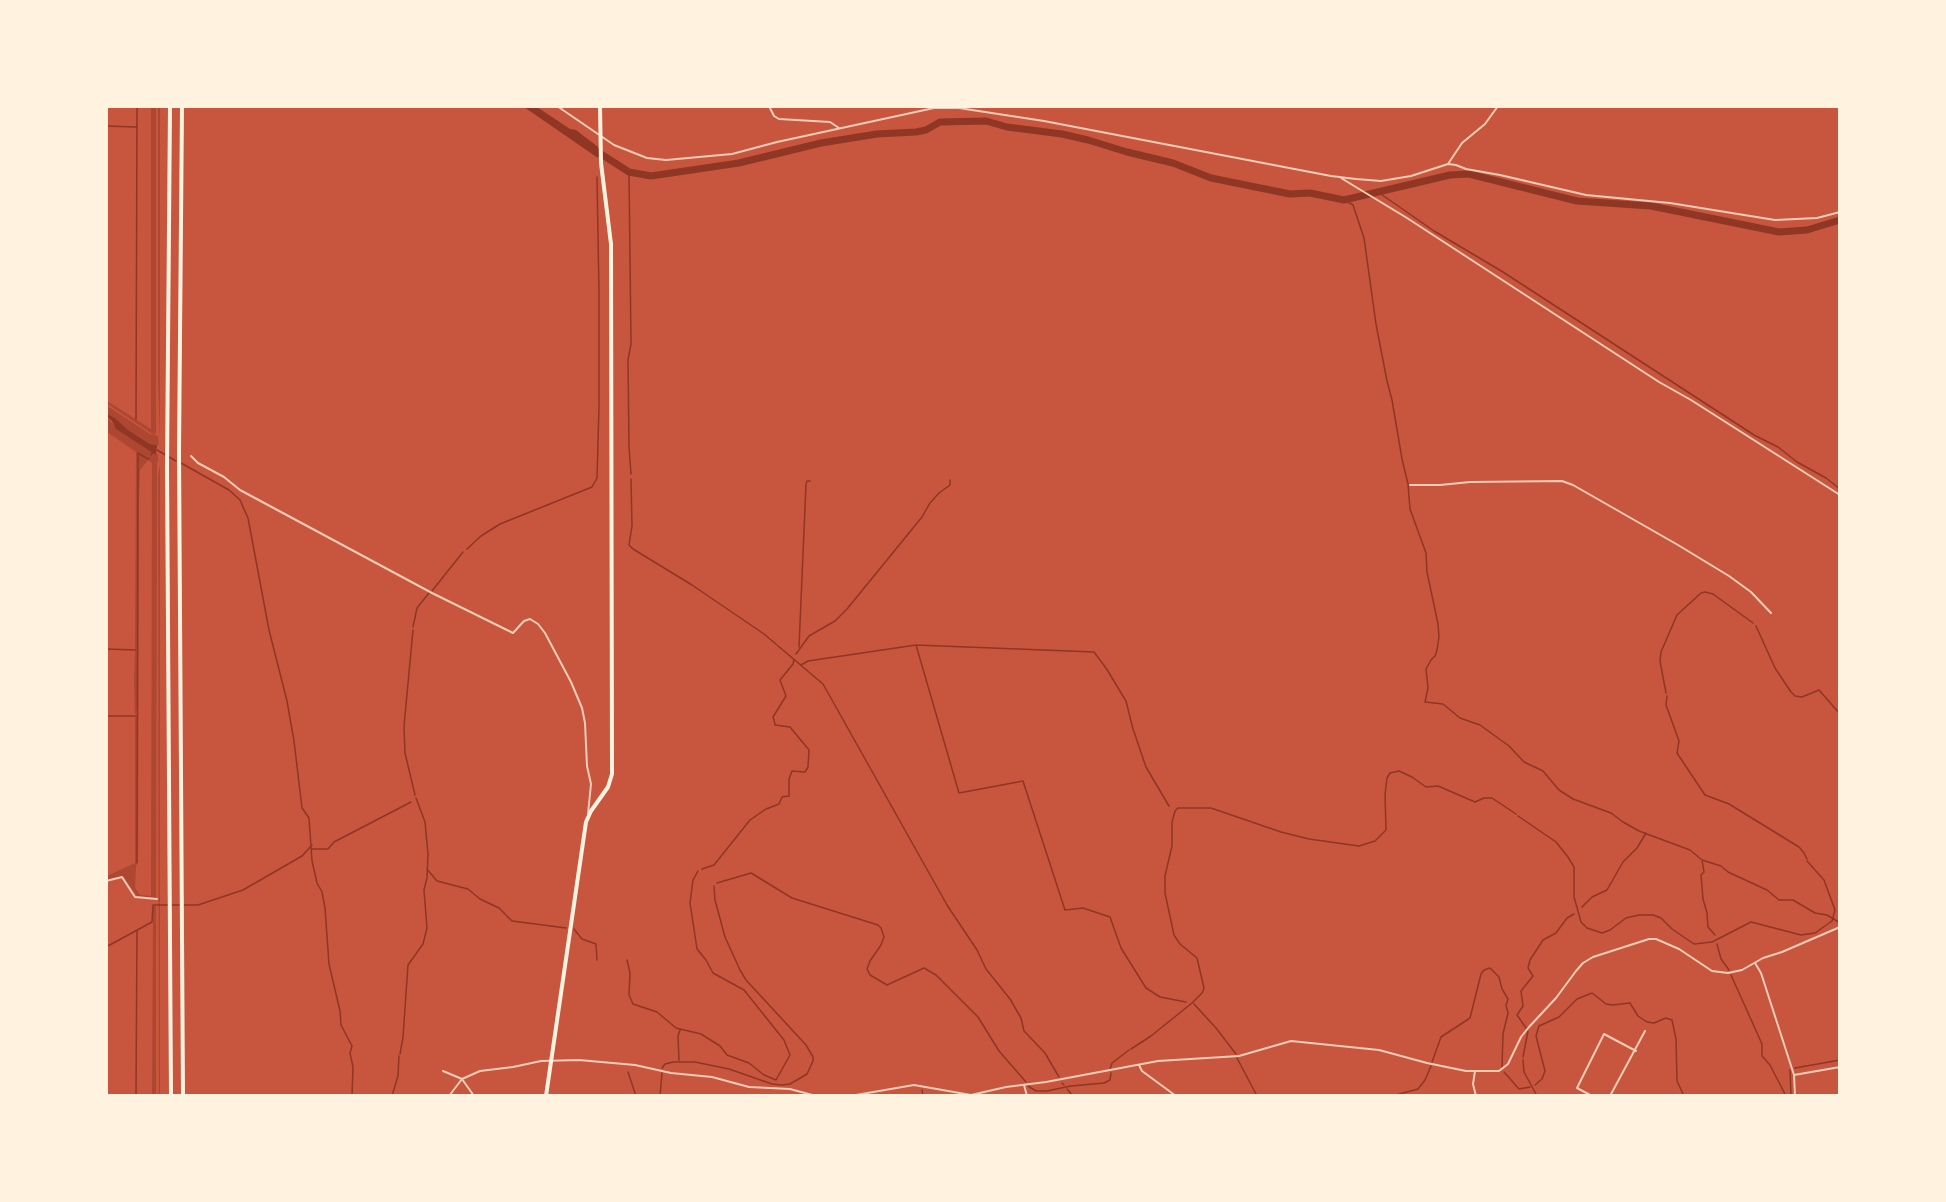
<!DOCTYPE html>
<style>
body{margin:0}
#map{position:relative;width:1946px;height:1202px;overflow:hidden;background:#c8553d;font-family:Lato,sans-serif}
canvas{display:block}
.frame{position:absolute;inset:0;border:108px solid #fff3e0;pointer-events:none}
</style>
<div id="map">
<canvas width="1946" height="1202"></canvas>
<div class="frame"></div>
</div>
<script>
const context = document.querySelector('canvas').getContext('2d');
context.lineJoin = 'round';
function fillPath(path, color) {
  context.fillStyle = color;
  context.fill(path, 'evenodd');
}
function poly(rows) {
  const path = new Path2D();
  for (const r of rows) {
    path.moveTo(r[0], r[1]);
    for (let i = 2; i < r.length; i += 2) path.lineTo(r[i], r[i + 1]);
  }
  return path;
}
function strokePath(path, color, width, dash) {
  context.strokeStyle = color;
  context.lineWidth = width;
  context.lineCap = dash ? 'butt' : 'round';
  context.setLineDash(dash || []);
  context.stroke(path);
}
const green = poly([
 [151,107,156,107,156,433,154,435,106,403,107,401,151,429],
 [158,107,160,107,160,437,158,383],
 [106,405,150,434,158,436,159,445,150,444,122,426,115,418,107,413],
 [106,417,121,432,158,455,158,462,155,460,157,462,156,898,137,896,123,876,107,880,107,876,135,863,135,717,137,717,137,707,136,714,135,714,134,681,135,651,138,651,137,628,137,649,135,649,136,452,107,432],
 [148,460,152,463,151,896,140,895,135,888,136,867,138,858,139,498,140,470],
 [160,465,160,1095,159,1096,158,475],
 [156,905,156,1095,152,1096,153,923,153,907]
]);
const water = poly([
 [524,107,537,107,570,129,576,130,598,147,598,158],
 [106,413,115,418,128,430,150,444,157,445,156,455,116,429,112,421,107,417]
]);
const stream = poly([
 [106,126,136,127],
 [629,172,631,344,628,360,629,447,631,474],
 [1378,192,1434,231,1503,272,1754,435,1778,447,1797,462,1826,478,1840,489],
 [1344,200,1353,205,1364,238,1376,324,1387,381,1392,400,1402,459,1408,484,1410,509,1426,553,1427,572,1438,624,1439,637,1437,650,1435,656,1431,660,1426,669,1428,688,1425,702,1443,704,1460,718,1480,725,1509,746,1524,762,1543,771,1559,790,1573,799,1611,813,1623,822,1639,831,1690,850,1702,860,1721,866,1728,872,1767,890,1779,900,1793,900,1815,913,1827,915,1837,921,1840,924],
 [136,419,137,106],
 [157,450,176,461],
 [151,455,153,452],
 [181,463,229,490,240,500,248,518,269,630,287,701,294,741,302,808,309,818,312,861,317,883,322,892,325,908,329,964,340,1011,341,1025,352,1046,350,1053,353,1067,352,1096],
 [631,479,632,526,629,545,633,549,692,585,764,634,823,684,947,905,977,950,986,969,1010,999,1021,1018,1024,1031,1045,1053,1059,1077],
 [467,549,481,536,500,524,592,487,597,478,599,406,599,295,597,177],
 [432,591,463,552],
 [1756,626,1775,668,1791,692,1795,696,1802,697,1819,690,1840,714],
 [413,627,417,608,429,593],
 [413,630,404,726,405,753,415,795],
 [916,645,959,793,1023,781,1065,910,1083,908,1110,917,1121,948,1146,988,1160,997,1186,1002],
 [799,647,806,484,807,481,810,481],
 [106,649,136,650],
 [796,654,809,636,835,621,847,609,922,517,930,503,939,493,950,485,950,480],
 [801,665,808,661,916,645,1094,652,1106,668,1126,701,1133,729,1146,767,1169,806],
 [1666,693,1660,661,1661,652,1677,615,1701,593,1705,592,1713,594,1753,623],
 [1667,696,1666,705,1679,741,1677,753,1705,795,1729,804,1799,847,1804,853,1807,859],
 [106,716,136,716],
 [1518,816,1556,842,1568,857,1574,867,1574,897,1581,922,1587,928,1602,933,1610,930,1626,918,1639,915,1653,915,1661,918,1672,929,1694,944,1712,942,1751,922,1801,935,1815,933,1832,921,1835,910,1824,880,1807,861],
 [312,849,328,849,334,842,411,802],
 [1702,860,1704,872,1701,875,1703,899,1707,913,1708,927,1715,935],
 [137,863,138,453,148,459,149,458],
 [427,869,437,881,468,889,480,899,499,908,512,921,566,928],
 [702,869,714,865,750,820,766,809,779,804,782,797,789,796,789,779,792,771,805,772,808,767,809,750,790,727,775,725,774,720,773,717,786,696,780,680,793,664,794,659],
 [717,883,751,873,792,898,878,925,881,928,884,937,881,945,870,961,867,969,870,975,887,985,924,968,936,975,978,1017,999,1051,1026,1082],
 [1582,907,1592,897,1607,890,1623,862,1637,848,1646,833],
 [574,929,582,939,596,944,597,960],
 [1717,944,1721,959,1729,970],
 [106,947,152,922,153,905,198,905,243,890,302,856,312,845],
 [627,960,630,973,629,995,633,1004,657,1012,676,1028,701,1034,720,1046,727,1055,749,1063,764,1075,776,1080,790,1055,784,1040,744,990,713,973,706,960,697,949,690,903,693,880,698,871],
 [1731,975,1762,1044,1762,1056,1770,1065,1786,1096],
 [1194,1004,1216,1028,1236,1054],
 [1526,1028,1517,1015,1523,1006,1521,991,1533,976,1528,968,1530,960,1543,940,1556,933,1567,918,1574,914],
 [1131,1049,1151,1036,1192,1003,1202,993,1204,988,1197,958,1180,944,1174,935,1165,893,1165,876,1172,846,1172,822,1175,811,1178,808,1211,808,1281,832,1309,839,1359,846,1375,841,1386,830,1385,795,1387,778,1390,773,1399,771,1412,777,1426,787,1438,786,1475,802,1484,798,1492,798,1516,814],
 [400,1054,403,1037,408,965,423,944,427,928,424,890,427,878,428,854,425,822,416,798],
 [1523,1057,1528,1031],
 [1237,1058,1257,1096],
 [679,1060,678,1036,680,1030],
 [1523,1060,1524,1072,1537,1096],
 [1432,1062,1441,1037,1470,1018,1481,974,1484,970,1490,968,1499,977,1502,989,1508,999,1506,1005,1508,1013,1503,1034,1502,1067],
 [662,1068,665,1064,673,1062,695,1062,729,1069,772,1084,782,1085,790,1084,807,1074,813,1061,813,1057,806,1045,746,980,740,970,725,937,715,900,714,886],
 [1795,1068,1840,1060],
 [1110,1069,1112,1063,1129,1050],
 [1790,1070,1791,1096],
 [628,1072,636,1096],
 [1504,1072,1519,1089,1530,1087],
 [1062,1083,1064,1085],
 [1535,1085,1542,1079,1545,1071,1536,1036,1539,1026,1559,1017,1577,999,1592,993,1606,1004,1613,1005,1630,1003,1638,1016,1647,1022,1654,1023,1666,1018,1672,1020,1676,1039,1677,1081,1684,1096],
 [1028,1086,1036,1091,1047,1091,1071,1086,1104,1083,1110,1080,1111,1073],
 [1067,1089,1073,1096],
 [922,1090,923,1096],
 [136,1096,137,931],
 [392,1096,398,1076,399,1056],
 [660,1096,662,1073],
 [1392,1096,1418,1089,1425,1080,1431,1066]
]);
const river = poly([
 [590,147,629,172,651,176,739,163,821,143,877,134,916,132,926,130,940,122,986,121,1007,127,1062,134,1088,140,1127,152,1173,163,1211,178,1290,194,1310,193,1344,200,1450,175,1469,174,1577,201,1651,206,1779,232,1807,230,1840,220]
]);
const minor = poly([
 [557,106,614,145,647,158,666,160,732,154,777,142,934,108,959,108,1044,121,1331,176,1356,179,1381,181,1411,176,1448,164,1456,165,1466,169,1500,175,1586,195,1670,203,1775,220,1817,218,1840,212],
 [769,106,774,116,779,119,830,122,839,128],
 [1448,164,1462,143,1485,124,1498,106],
 [1341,178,1407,218,1659,382,1691,400,1840,495],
 [191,456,198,463,224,477,240,490,432,593,511,632,513,633,524,621,530,619,538,624,545,633,571,682,582,708,585,723,587,766,591,784,588,814],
 [1410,485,1440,485,1470,482,1562,481,1573,485,1678,545,1729,576,1751,592,1771,613],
 [106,881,122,877,135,897,157,899],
 [1755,963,1761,973,1794,1075],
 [1139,1065,1142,1071,1176,1096],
 [443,1071,462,1079,474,1096],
 [1475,1071,1473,1084,1476,1096],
 [1024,1085,1027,1096],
 [449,1096,462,1079,480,1071,513,1067,541,1061,579,1060,635,1065,671,1073,712,1077,749,1087,790,1089,816,1096],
 [850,1096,914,1085,971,1095,1006,1087,1046,1082,1158,1061,1239,1056,1291,1041,1379,1050,1427,1063,1466,1071,1499,1071,1508,1064,1521,1037,1529,1027,1556,998,1576,971,1583,963,1593,957,1649,939,1656,939,1679,949,1712,971,1728,973,1742,970,1763,958,1782,952,1840,927],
 [1592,1096,1577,1088,1604,1034,1636,1051],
 [1610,1096,1645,1031],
 [1795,1096,1794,1075,1840,1067]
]);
const primary = poly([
 [546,1096,586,822,591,811,608,787,612,774,611,244,601,163,600,106]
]);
const motorway = poly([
 [170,106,167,467,171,1096],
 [182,106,179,451,183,1096]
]);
fillPath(green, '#ae4732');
fillPath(water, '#8f3625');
strokePath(stream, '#8f3625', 1.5);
strokePath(river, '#8f3625', 7);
strokePath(minor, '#f1ccb7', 2);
strokePath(primary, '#fff3e0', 4);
strokePath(motorway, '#fff3e0', 4);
</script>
